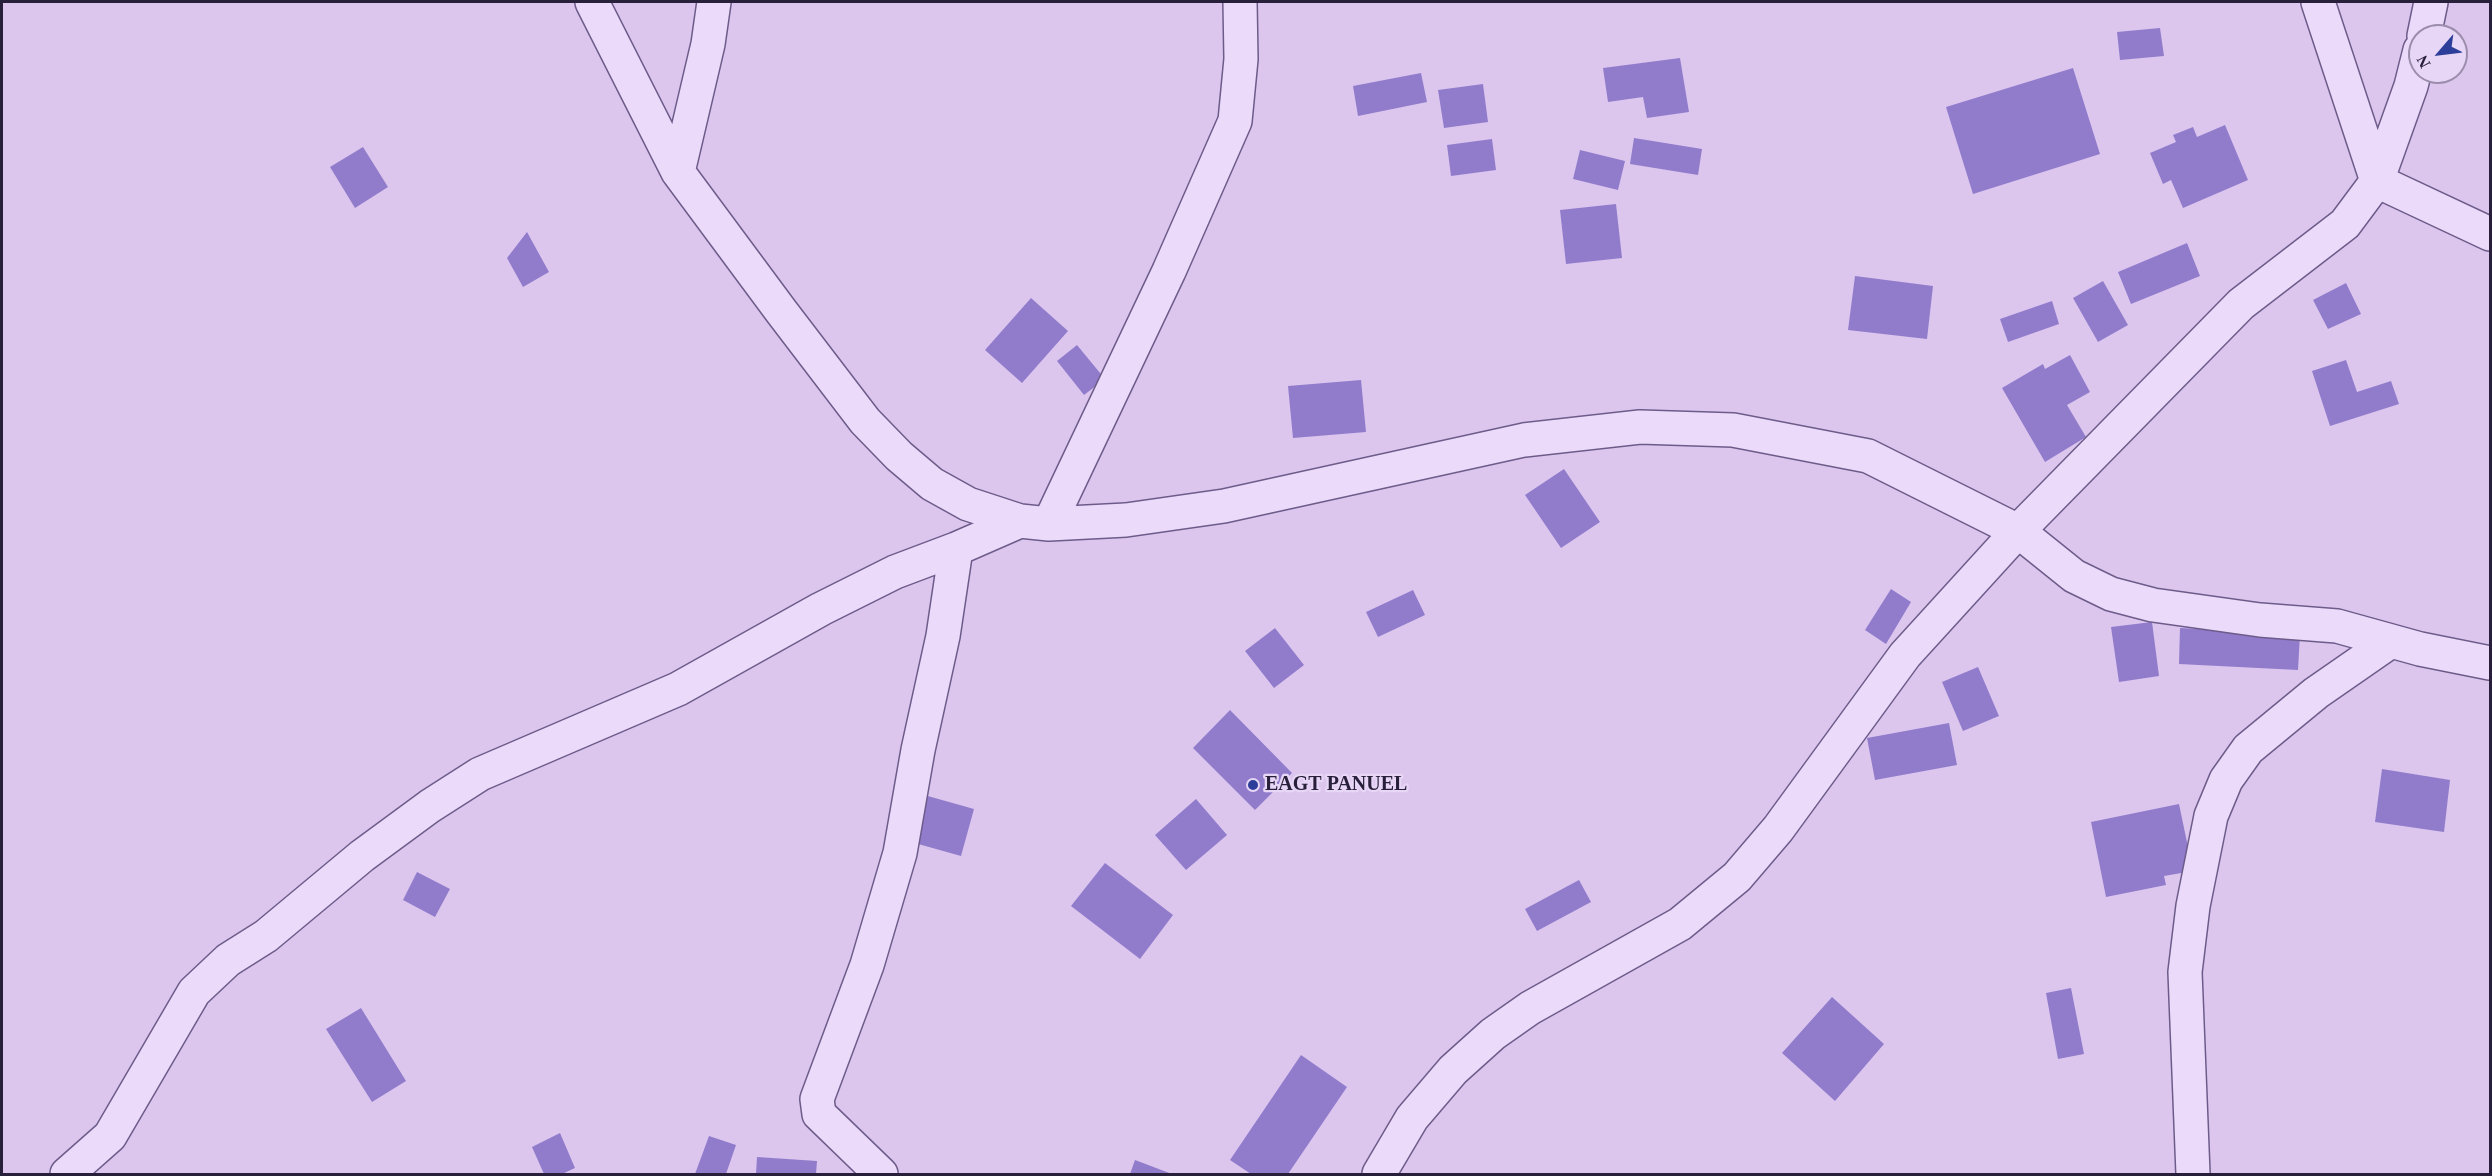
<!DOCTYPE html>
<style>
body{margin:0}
#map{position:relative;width:2492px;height:1176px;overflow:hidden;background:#dcc6ee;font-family:"Times New Roman",serif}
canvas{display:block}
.frame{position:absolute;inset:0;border:3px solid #281f3a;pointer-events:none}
.north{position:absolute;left:2408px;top:24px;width:60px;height:60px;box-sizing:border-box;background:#e7d6f6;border:2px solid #9b8dab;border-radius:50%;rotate:242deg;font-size:16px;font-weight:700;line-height:24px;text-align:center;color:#281f3a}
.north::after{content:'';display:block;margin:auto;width:21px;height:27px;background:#2c3e99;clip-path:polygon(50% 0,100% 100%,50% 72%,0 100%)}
</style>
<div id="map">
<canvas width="2492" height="1176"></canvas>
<div class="frame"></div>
<div class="north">N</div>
</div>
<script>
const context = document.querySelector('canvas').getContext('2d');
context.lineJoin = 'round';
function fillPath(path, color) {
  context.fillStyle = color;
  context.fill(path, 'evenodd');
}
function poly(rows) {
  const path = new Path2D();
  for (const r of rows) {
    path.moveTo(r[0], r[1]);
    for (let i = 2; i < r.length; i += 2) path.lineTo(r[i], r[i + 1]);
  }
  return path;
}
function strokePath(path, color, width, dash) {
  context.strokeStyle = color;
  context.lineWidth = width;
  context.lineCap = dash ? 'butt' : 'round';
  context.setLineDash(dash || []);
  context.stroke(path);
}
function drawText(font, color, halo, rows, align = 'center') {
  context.font = font + ' "Times New Roman",serif';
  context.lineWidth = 4.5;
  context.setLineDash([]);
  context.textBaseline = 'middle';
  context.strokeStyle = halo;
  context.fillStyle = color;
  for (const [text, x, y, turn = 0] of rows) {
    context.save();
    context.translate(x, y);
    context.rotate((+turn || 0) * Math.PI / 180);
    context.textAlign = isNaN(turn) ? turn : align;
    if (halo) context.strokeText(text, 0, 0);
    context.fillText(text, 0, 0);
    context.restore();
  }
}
const building = poly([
 [2160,28,2164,56,2120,60,2117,32],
 [1680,58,1689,112,1647,118,1643,97,1608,102,1603,68],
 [2073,68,2100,154,1973,194,1946,107],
 [1421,73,1427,102,1358,116,1353,86],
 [1483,84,1488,122,1444,128,1438,90],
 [2225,125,2248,180,2183,208,2171,180,2163,184,2150,153,2176,142,2173,135,2193,127,2197,137],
 [1634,138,1702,149,1698,175,1630,164],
 [1492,139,1496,170,1451,176,1447,145],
 [363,147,388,187,355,208,330,167],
 [1580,150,1625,161,1618,190,1573,179],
 [1616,204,1622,258,1566,264,1560,210],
 [527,232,549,272,523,287,507,258],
 [2187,243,2200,276,2131,304,2118,272],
 [1855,276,1933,286,1927,339,1848,330],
 [2103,281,2128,325,2098,342,2073,298],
 [2346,283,2361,314,2328,329,2313,300],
 [1031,298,1068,331,1022,383,985,350],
 [2052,301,2059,324,2008,342,2000,319],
 [1077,345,1105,379,1084,395,1057,361],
 [2070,355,2090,392,2067,405,2086,437,2045,462,2002,388,2043,364,2045,369],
 [2346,360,2357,392,2391,381,2399,404,2330,426,2312,371],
 [1361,380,1366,432,1293,438,1288,386],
 [1564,469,1600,522,1561,548,1525,495],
 [1891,589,1911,602,1886,644,1865,630],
 [1413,590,1425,615,1378,637,1366,612],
 [2152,622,2159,676,2119,682,2111,627],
 [1275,628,1304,665,1274,688,1245,651],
 [2180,628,2300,634,2298,670,2179,664],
 [1978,667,1999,716,1963,731,1942,682],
 [1230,710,1292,773,1255,810,1193,748],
 [1949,723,1957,765,1875,780,1867,738],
 [2382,769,2450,780,2444,832,2375,822],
 [917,793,974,809,961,856,904,840],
 [1196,799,1227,835,1186,870,1155,835],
 [2179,804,2193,871,2164,876,2166,885,2106,897,2091,822],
 [1105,863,1173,915,1140,959,1071,906],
 [417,872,450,889,435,917,403,900],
 [1579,880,1591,902,1537,931,1525,909],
 [2071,988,2084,1054,2058,1059,2046,993],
 [1832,997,1884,1044,1835,1101,1782,1053],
 [361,1008,406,1081,372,1102,326,1029],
 [1301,1055,1347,1087,1288,1174,1251,1174,1230,1160],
 [560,1133,575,1168,562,1174,544,1174,532,1147],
 [709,1136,736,1145,726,1174,695,1174],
 [757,1157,817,1161,816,1174,756,1174],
 [1135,1160,1172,1174,1130,1174]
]);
const minor = poly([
 [592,2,678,172,781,311,865,421,899,456,932,484,968,504,1020,521,1049,524,1126,520,1224,506,1524,440,1640,427,1733,430,1868,456,2018,531,2074,576,2111,594,2153,605,2260,620,2337,626,2420,649,2490,663],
 [2318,2,2377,181,2490,234],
 [2424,36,2431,2],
 [678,172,708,44,714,2],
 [1049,524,1169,271,1235,121,1241,59,1240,2],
 [67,1174,110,1136,194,992,228,960,266,936,362,856,430,806,480,774,678,689,821,609,895,572,956,549,1020,521],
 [881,1174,819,1114,817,1099,867,965,900,853,918,750,943,636,956,549],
 [1379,1174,1412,1118,1453,1070,1493,1034,1530,1008,1680,924,1737,877,1778,829,1905,655,2018,531,2241,304,2345,224,2377,181,2411,86,2420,50],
 [2193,1174,2185,972,2193,906,2211,816,2226,780,2248,749,2316,693,2391,641]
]);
const markers = [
 [1253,785,6,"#2c3e99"]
];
const poiNames = [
 ["EAGT PANUEL",1265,785]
];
fillPath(building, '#917ccc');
strokePath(minor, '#6d5c8a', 36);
strokePath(minor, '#ebdaf9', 33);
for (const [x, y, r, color] of markers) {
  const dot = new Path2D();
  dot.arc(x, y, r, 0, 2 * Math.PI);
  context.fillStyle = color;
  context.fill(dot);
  strokePath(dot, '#e7d6f6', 2);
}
drawText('bold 20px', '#281f3a', '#e7d6f6', poiNames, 'left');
</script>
